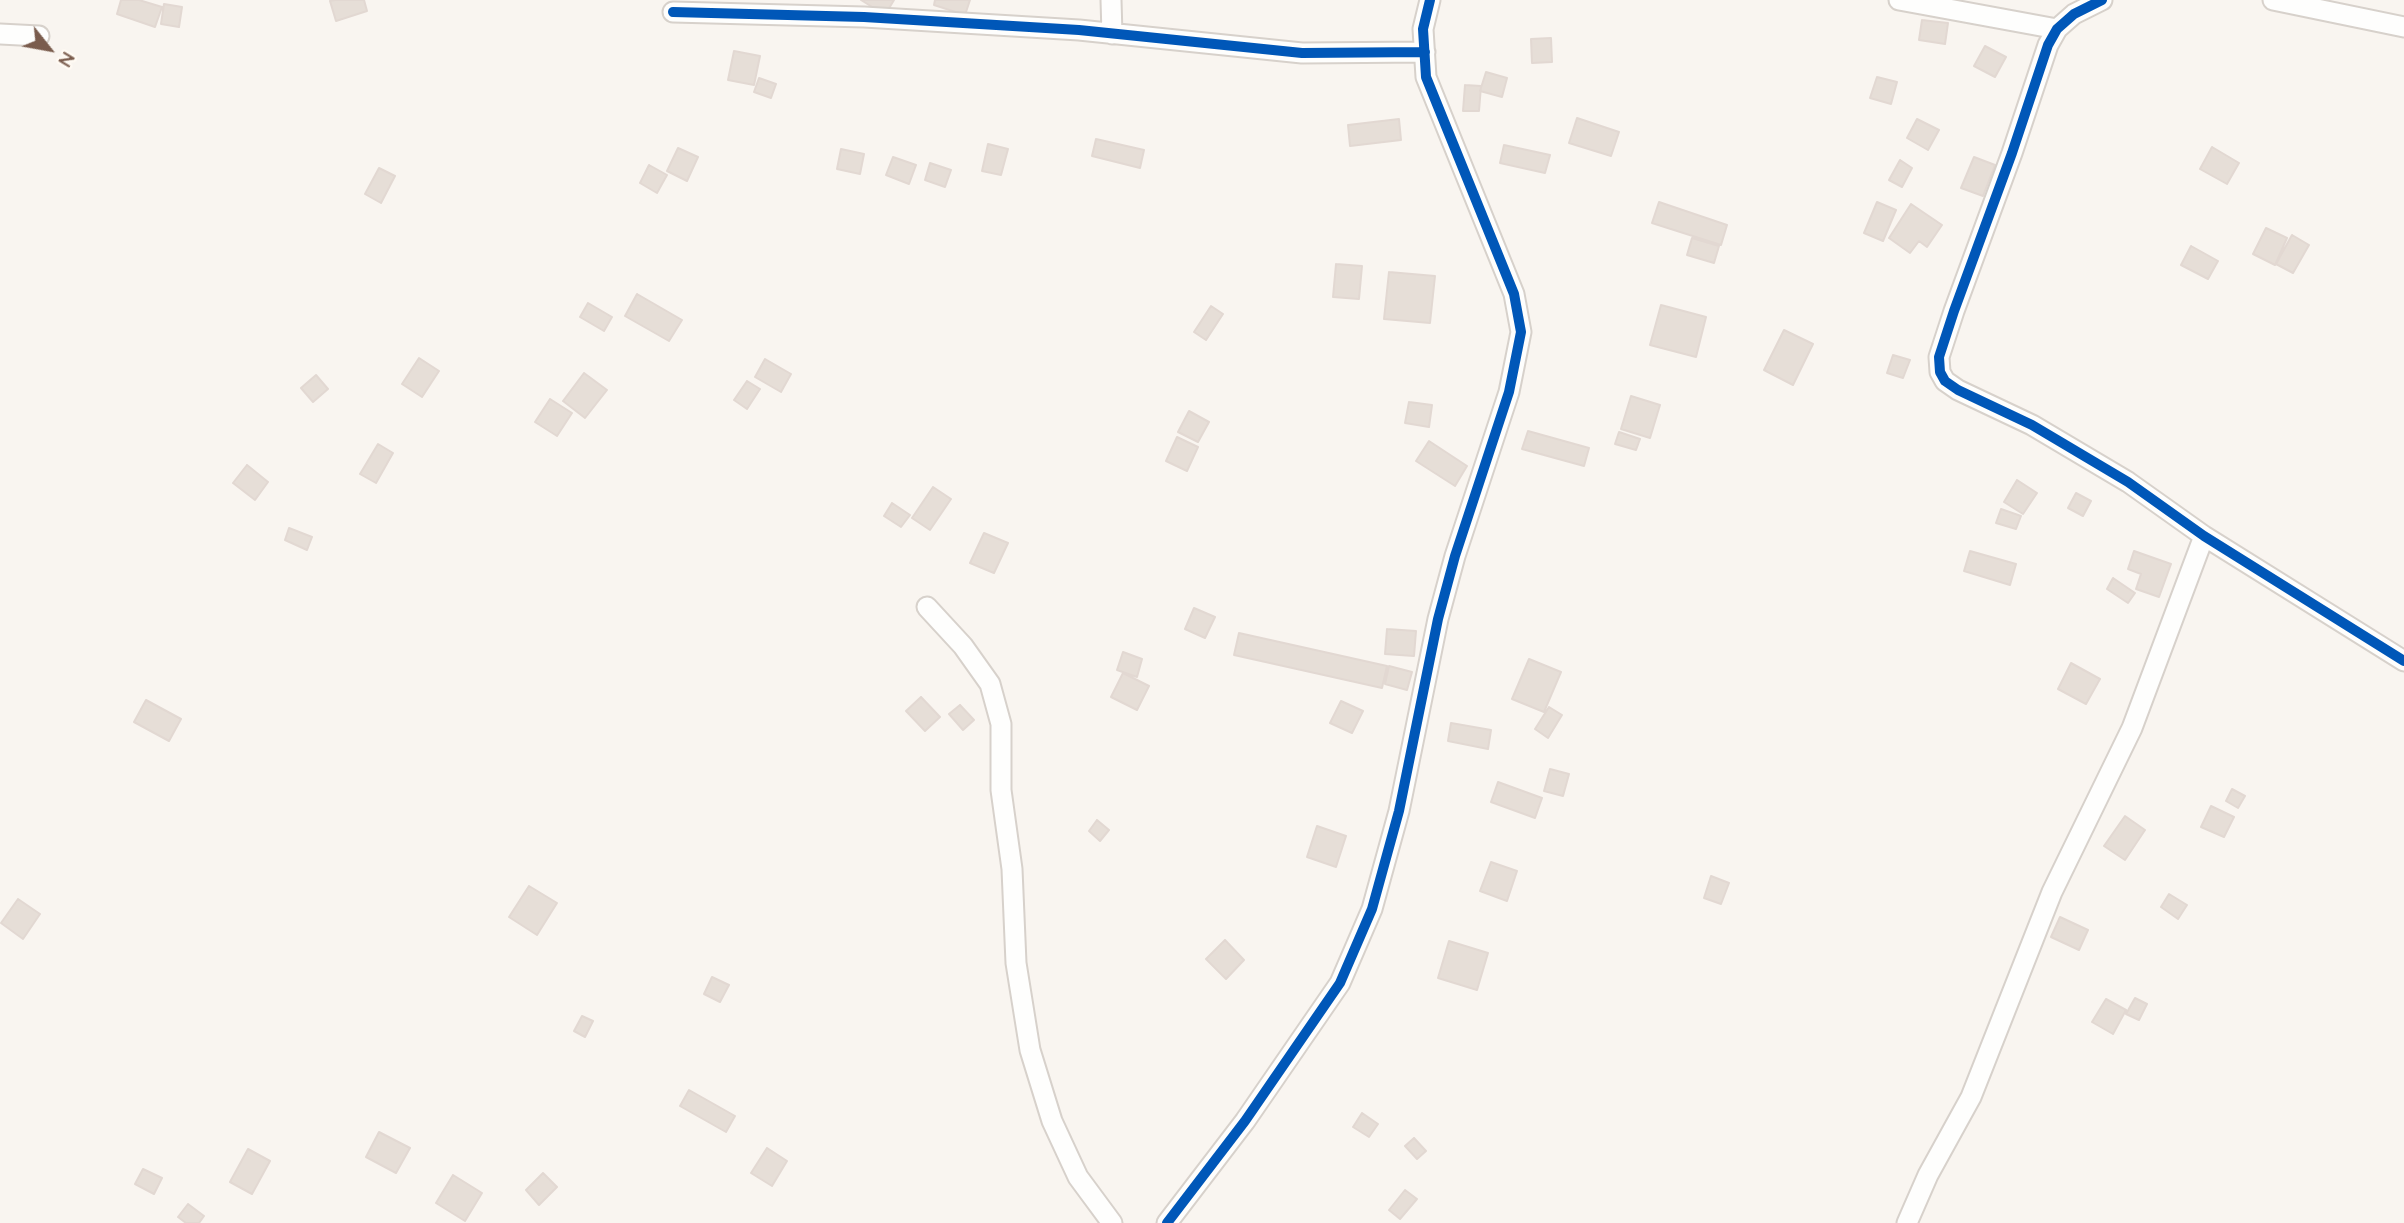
<!DOCTYPE html>
<style>
body{margin:0}
#map{position:relative;width:2404px;height:1223px;overflow:hidden;background:#f9f5f0;font-family:Quicksand,sans-serif}
canvas{display:block}
.north{position:absolute;left:14px;top:14px;width:70px;height:70px;-webkit-text-stroke:5px #fffaf3;paint-order:stroke;rotate:121deg;font-size:19px;font-weight:700;line-height:28px;text-align:center;color:#7a5c4d}
.north::after{content:'';display:block;margin:auto;width:24px;height:32px;background:#7a5c4d;clip-path:polygon(50% 0,100% 100%,50% 72%,0 100%)}
</style>
<div id="map">
<canvas width="2404" height="1223"></canvas>
<div class="north">N</div>
</div>
<script>
const context = document.querySelector('canvas').getContext('2d');
context.lineJoin = 'round';
function fillPath(path, color) {
  context.fillStyle = color;
  context.fill(path, 'evenodd');
}
function poly(rows) {
  const path = new Path2D();
  for (const r of rows) {
    path.moveTo(r[0], r[1]);
    for (let i = 2; i < r.length; i += 2) path.lineTo(r[i], r[i + 1]);
  }
  return path;
}
function strokePath(path, color, width, dash) {
  context.strokeStyle = color;
  context.lineWidth = width;
  context.lineCap = dash ? 'butt' : 'round';
  context.setLineDash(dash || []);
  context.stroke(path);
}
const building = poly([
 [121,0,139,0,162,7,155,27,117,14,121,0],
 [335,0,364,0,367,11,336,21,330,1,335,0],
 [861,0,894,0,885,15,861,0],
 [935,0,970,0,965,15,934,5,935,0],
 [164,4,182,7,179,27,161,24,164,4],
 [1922,20,1948,23,1945,44,1919,40,1922,20],
 [1551,38,1552,62,1532,63,1531,39,1551,38],
 [1985,46,2006,57,1995,77,1974,66,1985,46],
 [734,51,760,56,754,85,728,80,734,51],
 [1486,72,1507,78,1502,97,1480,91,1486,72],
 [1877,77,1897,82,1891,104,1870,98,1877,77],
 [759,78,776,84,771,98,754,92,759,78],
 [1465,85,1481,86,1479,111,1463,111,1465,85],
 [1577,118,1619,132,1611,156,1569,143,1577,118],
 [1399,119,1401,140,1350,146,1348,125,1399,119],
 [1917,119,1939,130,1928,150,1907,138,1917,119],
 [1096,139,1144,150,1140,168,1092,156,1096,139],
 [988,144,1008,149,1001,175,982,171,988,144],
 [1504,145,1550,155,1545,173,1500,163,1504,145],
 [2212,147,2239,163,2227,184,2200,169,2212,147],
 [678,148,698,157,687,181,667,171,678,148],
 [841,149,864,154,860,174,837,169,841,149],
 [893,157,916,165,909,184,886,175,893,157],
 [1974,157,1995,165,1983,196,1961,188,1974,157],
 [1900,160,1912,168,1902,187,1889,180,1900,160],
 [930,163,951,170,945,187,925,180,930,163],
 [649,165,667,175,657,193,640,183,649,165],
 [379,168,395,176,381,203,365,194,379,168],
 [1659,202,1727,225,1721,245,1652,223,1659,202],
 [1877,202,1896,210,1883,241,1864,233,1877,202],
 [1911,204,1942,225,1927,247,1919,241,1910,253,1889,238,1911,204],
 [2266,228,2287,238,2275,265,2253,254,2266,228],
 [2292,235,2309,245,2293,273,2276,264,2292,235],
 [1692,238,1719,246,1714,263,1687,255,1692,238],
 [2191,246,2218,261,2208,279,2181,265,2191,246],
 [1336,264,1362,266,1359,299,1333,297,1336,264],
 [1389,272,1435,276,1430,323,1384,319,1389,272],
 [637,294,682,320,669,341,625,316,637,294],
 [588,303,612,317,604,331,580,317,588,303],
 [1661,305,1706,317,1696,357,1650,345,1661,305],
 [1211,306,1223,314,1206,340,1194,332,1211,306],
 [1784,330,1813,344,1793,385,1764,370,1784,330],
 [1893,355,1910,360,1903,378,1887,373,1893,355],
 [419,358,439,371,422,397,402,384,419,358],
 [765,359,791,374,781,392,755,377,765,359],
 [584,373,607,390,585,418,563,401,584,373],
 [316,375,328,389,313,402,301,388,316,375],
 [747,381,760,389,747,409,734,400,747,381],
 [1631,396,1660,405,1650,438,1621,429,1631,396],
 [550,399,572,413,557,436,535,422,550,399],
 [1409,402,1432,405,1429,427,1405,423,1409,402],
 [1189,411,1209,422,1198,442,1178,432,1189,411],
 [1528,431,1589,448,1584,466,1522,449,1528,431],
 [1619,432,1640,439,1636,450,1615,444,1619,432],
 [1177,437,1198,447,1187,471,1166,461,1177,437],
 [1429,441,1467,466,1455,486,1416,461,1429,441],
 [378,444,393,453,376,483,360,474,378,444],
 [247,465,268,482,255,500,233,483,247,465],
 [2017,480,2037,493,2023,514,2004,502,2017,480],
 [933,487,951,499,930,530,912,518,933,487],
 [2076,493,2091,501,2083,516,2068,508,2076,493],
 [892,503,910,515,901,527,884,516,892,503],
 [2001,509,2021,516,2016,529,1996,523,2001,509],
 [289,528,312,537,307,550,285,540,289,528],
 [984,533,1008,543,994,573,970,563,984,533],
 [1970,551,2016,564,2010,585,1964,571,1970,551],
 [2134,551,2171,564,2159,597,2136,589,2141,574,2128,569,2134,551],
 [2113,578,2135,593,2128,603,2107,589,2113,578],
 [1194,608,1215,617,1205,638,1185,629,1194,608],
 [1387,629,1416,631,1414,656,1385,654,1387,629],
 [1239,633,1387,666,1382,688,1234,655,1239,633],
 [1123,652,1142,659,1137,677,1117,670,1123,652],
 [1529,659,1561,672,1544,712,1512,699,1529,659],
 [2071,663,2100,679,2086,704,2058,689,2071,663],
 [1389,666,1412,672,1407,690,1385,684,1389,666],
 [1123,673,1149,686,1137,710,1111,697,1123,673],
 [921,697,940,717,925,731,906,711,921,697],
 [146,700,181,719,169,741,134,722,146,700],
 [1341,701,1363,711,1352,733,1330,723,1341,701],
 [960,705,974,720,963,730,949,714,960,705],
 [1549,707,1562,715,1548,738,1535,729,1549,707],
 [1451,723,1491,730,1488,749,1448,741,1451,723],
 [1550,769,1569,774,1563,796,1544,791,1550,769],
 [1498,782,1542,798,1535,818,1491,802,1498,782],
 [2232,789,2245,796,2238,808,2226,801,2232,789],
 [2211,806,2234,817,2224,837,2201,827,2211,806],
 [2125,816,2145,830,2125,860,2104,846,2125,816],
 [1097,820,1109,830,1100,841,1089,831,1097,820],
 [1317,826,1346,836,1336,867,1307,857,1317,826],
 [1491,862,1517,871,1507,901,1480,891,1491,862],
 [1711,876,1729,883,1721,904,1704,898,1711,876],
 [529,886,557,903,537,935,509,917,529,886],
 [2169,894,2187,905,2178,919,2161,907,2169,894],
 [18,899,40,914,23,939,1,923,18,899],
 [2060,917,2088,930,2079,950,2051,937,2060,917],
 [1225,940,1244,960,1226,979,1206,959,1225,940],
 [1449,941,1488,953,1477,990,1438,978,1449,941],
 [712,977,729,985,720,1002,704,994,712,977],
 [2135,998,2147,1004,2139,1020,2126,1014,2135,998],
 [2106,999,2126,1010,2113,1034,2092,1022,2106,999],
 [582,1016,593,1021,585,1037,574,1031,582,1016],
 [689,1090,735,1116,726,1132,680,1106,689,1090],
 [1362,1113,1378,1124,1369,1137,1353,1127,1362,1113],
 [379,1132,410,1148,396,1173,366,1157,379,1132],
 [1414,1138,1426,1151,1417,1159,1405,1146,1414,1138],
 [767,1148,787,1161,772,1186,751,1173,767,1148],
 [248,1149,270,1161,252,1194,230,1182,248,1149],
 [143,1169,162,1178,154,1194,135,1184,143,1169],
 [543,1173,557,1187,539,1205,526,1190,543,1173],
 [453,1175,482,1193,465,1221,436,1203,453,1175],
 [1405,1190,1417,1199,1400,1219,1389,1210,1405,1190],
 [188,1204,204,1216,199,1223,186,1223,178,1217,188,1204]
]);
const street = poly([
 [1111,0,1112,34],
 [1899,0,2057,29],
 [2102,0,2074,14,2057,29,2048,45,2012,153,1954,311,1939,357,1940,372,1945,381,1958,390,2032,425,2128,482,2204,536,2404,661],
 [2273,0,2404,27],
 [673,12,864,17,1079,30,1302,53,1425,52],
 [0,34,39,36],
 [927,607,963,646,990,684,1001,724,1001,790,1012,869,1016,963,1030,1050,1052,1121,1078,1177,1112,1223],
 [1167,1223,1245,1121,1340,983,1372,909,1399,811,1438,619,1455,556,1509,392,1521,332,1514,294,1426,77,1423,29,1430,0],
 [1907,1223,1928,1175,1971,1097,2052,892,2132,728,2204,536]
]);
const cycleway = poly([
 [2102,0,2074,14,2057,29,2048,45,2012,153,1954,311,1939,357,1940,372,1945,381,1958,390,2032,425,2128,482,2204,536,2404,661],
 [673,12,864,17,1079,30,1302,53,1425,52],
 [1167,1223,1245,1121,1340,983,1372,909,1399,811,1438,619,1455,556,1509,392,1521,332,1514,294,1426,77,1423,29,1430,0]
]);
fillPath(building, '#e6ded7');
strokePath(building, '#e2d8d2', 2);
strokePath(street, '#d7d1cb', 23);
strokePath(street, '#fefefd', 19);
strokePath(cycleway, '#0057b8', 10);
</script>
